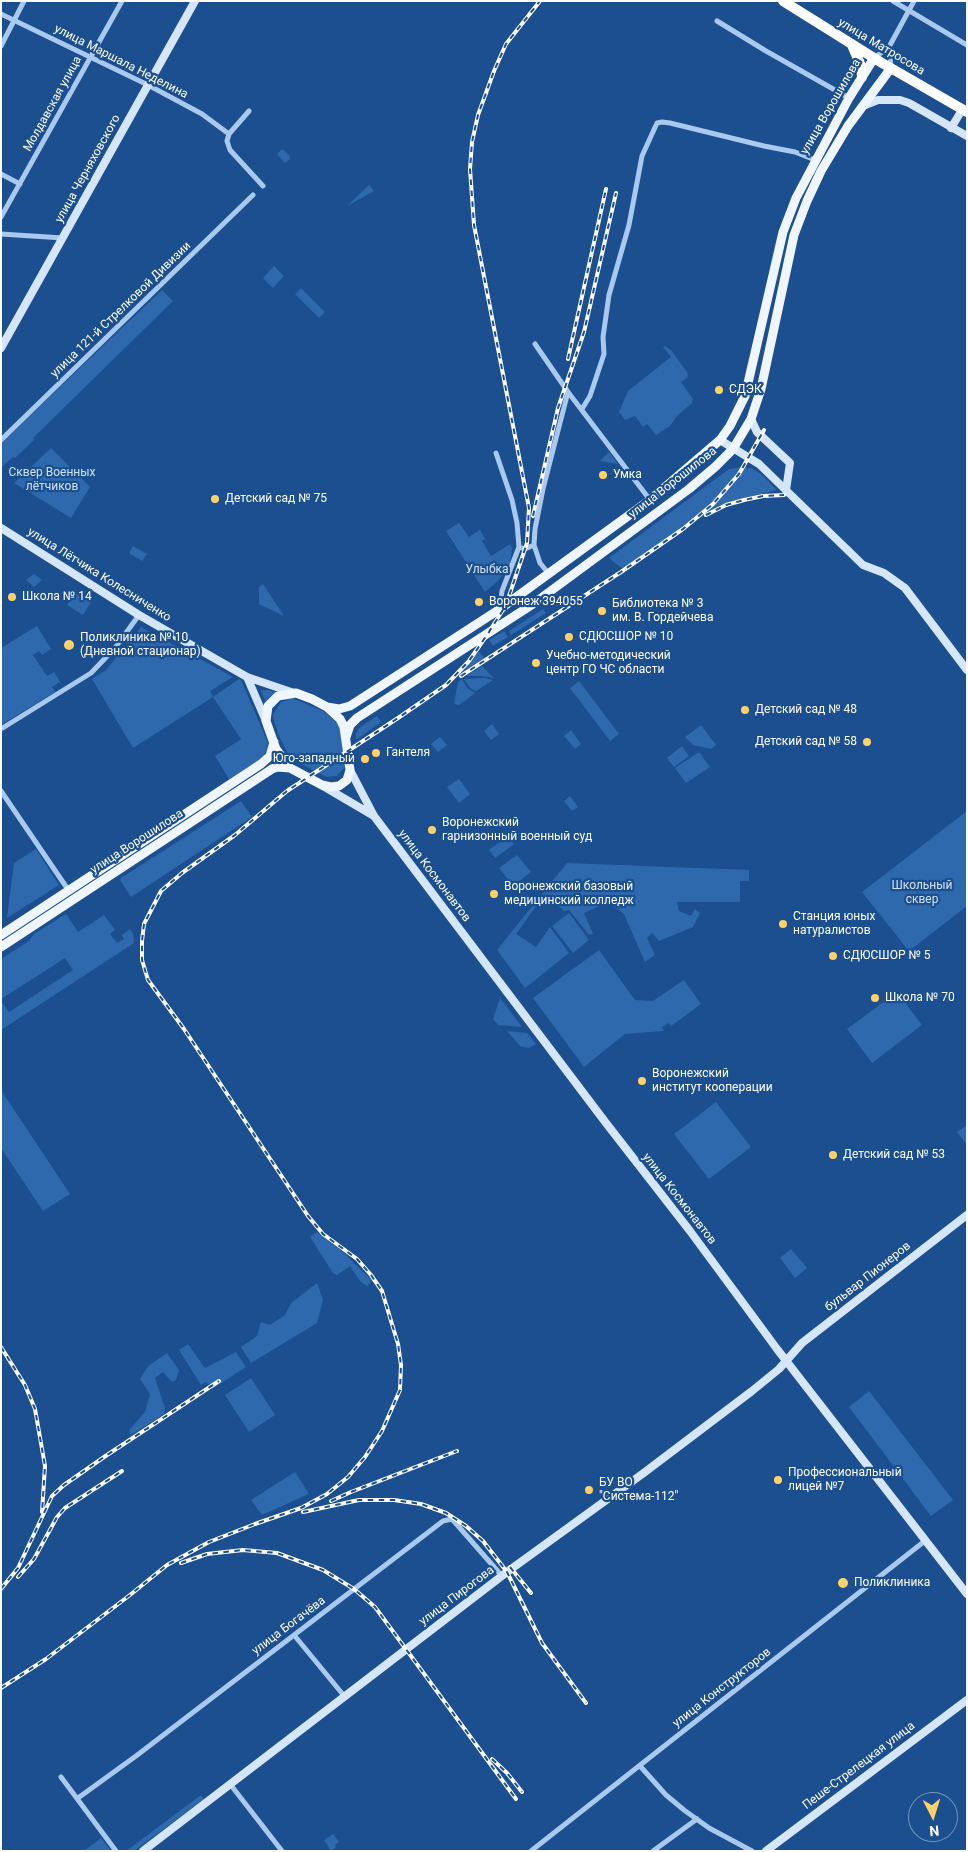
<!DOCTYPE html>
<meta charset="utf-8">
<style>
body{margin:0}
#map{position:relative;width:968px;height:1852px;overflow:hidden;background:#1b4f8f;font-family:Roboto,sans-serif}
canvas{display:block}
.frame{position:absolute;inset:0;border:2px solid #fff;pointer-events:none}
.north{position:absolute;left:908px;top:1792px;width:50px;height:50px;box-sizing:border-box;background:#1b4f8f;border:1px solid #7695bc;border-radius:50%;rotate:175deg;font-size:14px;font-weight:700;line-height:20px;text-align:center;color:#fff}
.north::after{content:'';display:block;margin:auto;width:18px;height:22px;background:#ffd166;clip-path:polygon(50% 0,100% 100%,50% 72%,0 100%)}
</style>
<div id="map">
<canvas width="968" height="1852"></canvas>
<div class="frame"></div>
<div class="north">N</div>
</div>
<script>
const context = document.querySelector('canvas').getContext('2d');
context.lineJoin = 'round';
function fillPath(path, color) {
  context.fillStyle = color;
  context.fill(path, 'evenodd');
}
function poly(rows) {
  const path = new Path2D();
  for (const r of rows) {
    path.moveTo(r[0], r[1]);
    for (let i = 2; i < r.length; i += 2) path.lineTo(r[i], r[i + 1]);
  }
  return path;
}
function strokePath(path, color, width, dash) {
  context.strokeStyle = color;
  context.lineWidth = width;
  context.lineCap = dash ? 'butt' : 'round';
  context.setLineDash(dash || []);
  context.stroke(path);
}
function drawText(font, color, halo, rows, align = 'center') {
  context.font = font + ' Roboto,sans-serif';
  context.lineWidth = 4.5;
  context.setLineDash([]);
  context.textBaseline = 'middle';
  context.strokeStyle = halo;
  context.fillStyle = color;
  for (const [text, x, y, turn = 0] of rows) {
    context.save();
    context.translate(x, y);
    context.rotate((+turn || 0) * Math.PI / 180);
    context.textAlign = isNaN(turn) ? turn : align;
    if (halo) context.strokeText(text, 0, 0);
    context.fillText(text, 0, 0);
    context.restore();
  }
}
const green = poly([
 [282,149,289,155,290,159,285,163,277,154],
 [369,185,374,191,347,206],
 [274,266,284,276,273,288,263,278],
 [301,288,325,312,319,318,295,294],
 [162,290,173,301,33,438,34,440,15,458,13,457,1,468,1,443],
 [665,346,671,350,687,372,688,377,681,382,693,399,692,403,677,416,670,426,656,435,647,424,643,427,635,416,625,420,619,412,628,391,671,357,663,347],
 [51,448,90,487,71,518,14,483],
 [609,452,618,464,600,461],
 [742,467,751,468,761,474,777,490,720,505,623,569,609,558,729,469],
 [459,523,469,537,480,530,485,539,482,541,491,556,510,544,512,548,510,565,498,581,485,592,446,531],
 [133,546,147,554,142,561,129,553],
 [34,574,42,580,34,587,26,580],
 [263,584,284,616,259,604,259,587],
 [75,592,91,602,83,615,67,605],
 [543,609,546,613,511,635,509,631],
 [37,626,51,649,42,655,39,651,33,655,47,676,54,672,60,682,52,687,55,692,1,725,1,648],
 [141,627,233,677,210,691,213,697,239,679,241,680,268,743,264,757,229,779,215,756,241,739,213,697,133,748,92,679,106,670],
 [504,631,508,637,493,646,489,640],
 [479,652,485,658,456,678],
 [482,666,494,678,481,676,466,676],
 [485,678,493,680,476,691,470,688,464,679],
 [462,679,467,688,475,693,459,705,454,704,458,682],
 [579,681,619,734,610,741,570,688],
 [261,690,268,690,275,692,265,701],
 [292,698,323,711,334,720,340,728,345,767,337,776,326,777,290,758,280,738,274,721,273,715,280,703],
 [377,716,381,722,356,740,356,734,359,728],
 [492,724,499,734,491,740,484,731],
 [701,725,716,745,711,749,693,745,685,737],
 [571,730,581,744,575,749,564,736],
 [440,737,447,745,438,752,431,744],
 [682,746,689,756,674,767,667,758],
 [699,752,710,767,686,783,675,768],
 [459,779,470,794,459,803,447,787],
 [570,796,578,807,572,811,564,801],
 [241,801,252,817,131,897,120,880,121,878],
 [967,811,967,906,909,951,862,892],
 [508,836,514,844,495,858,489,850],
 [36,849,59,885,7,918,14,863],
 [517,855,531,872,513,886,499,868],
 [567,863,749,870,749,881,740,881,740,902,677,902,679,911,691,916,695,909,700,913,693,927,659,941,652,933,647,938,655,955,645,962,624,914,608,902,584,913,593,934,589,935,569,910,564,911,545,894,516,934,536,947,550,927,569,953,525,988,497,950],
 [569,913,589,940,573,953,552,926],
 [66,914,78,932,104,915,115,930,110,934,117,943,124,939,122,935,130,929,133,934,134,943,1,1030,1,1001,9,1012,73,970,65,958,1,999,1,959,29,941,34,934],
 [599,950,635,1000,653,1001,684,980,701,1004,671,1026,669,1023,662,1027,664,1031,625,1034,584,1067,533,998],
 [897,992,922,1025,872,1063,847,1029],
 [500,998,522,1027,498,1025,493,1019],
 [507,1031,527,1033,536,1044,529,1048,520,1046],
 [1,1090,70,1194,43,1211,1,1148],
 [716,1102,751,1147,709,1179,674,1134],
 [967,1125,967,1145,957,1132],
 [317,1232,344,1253,372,1281,367,1286,360,1281,350,1266,337,1275,333,1273,310,1237],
 [791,1249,807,1268,795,1278,780,1258],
 [317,1283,323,1300,317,1323,251,1363,241,1347,257,1336,261,1322,270,1325,285,1315,291,1303],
 [188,1344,205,1368,236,1352,246,1367,212,1389,206,1382,201,1385,179,1350],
 [167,1353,179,1370,176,1380,172,1382,163,1372,155,1378,165,1408,164,1414,131,1435,129,1430,145,1412,150,1394,140,1379,148,1366],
 [251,1378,275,1415,249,1432,225,1395],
 [869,1391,953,1500,931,1516,849,1407],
 [295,1472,309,1494,262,1515,251,1500],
 [201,1795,204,1799,134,1851,126,1851],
 [333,1834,339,1842,335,1845,336,1847,331,1851,324,1840],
 [101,1838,111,1851,84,1851]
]);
const street = poly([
 [893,1,967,45],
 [1,14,148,85,202,114,229,134],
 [717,21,766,51,849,98],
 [1,46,24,1],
 [889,47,891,67],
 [874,58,889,47,914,1],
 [249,111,229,134,227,141,230,150,263,186],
 [1,174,20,184],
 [1,217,122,1],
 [1,234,63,238],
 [535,344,568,392,543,489,535,529,534,545,540,563,549,574],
 [568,392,650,500],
 [582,409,590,396,604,354,603,337,609,295,629,225,642,156,657,123,662,122,670,123,764,146,795,152,815,160],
 [1,440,253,195],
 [496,453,512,500,517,523,519,547,502,591,500,609],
 [519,547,525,549,534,545],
 [1,729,91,673,115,648,139,615],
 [1,791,69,891],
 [294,1635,345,1697],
 [640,1766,666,1795,684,1810,709,1828,752,1851],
 [61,1777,116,1851],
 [230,1784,282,1851],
 [78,1798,136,1756,443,1521,452,1519,502,1576],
 [531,1851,926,1540],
 [653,1851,697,1819]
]);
const secondary = poly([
 [863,106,878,100,900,100,909,103,967,136],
 [951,128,962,110],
 [1,348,195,1],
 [751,419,757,432,790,463,786,490],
 [720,440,759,464,863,565,884,573,905,588,967,670],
 [1,528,139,615,247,677,294,693],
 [247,677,266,721],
 [350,770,374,816,606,1123,690,1231,777,1349,967,1594],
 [323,786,374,816],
 [143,1851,507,1572,645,1472,752,1391,779,1369,802,1343,967,1215],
 [766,1851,967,1700]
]);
const primary = poly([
 [296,693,312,699,327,707,340,719,344,727,350,770,347,780,339,786,331,787,322,785,290,768,276,749,266,721,268,706,278,696,296,693],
 [327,707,339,709,350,706,500,609,650,500,720,440,730,426,745,396,783,232,796,198,849,98,874,58],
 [346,737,350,725,357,718,533,604,689,489,715,467,733,449,751,419,761,389,794,235,807,201,821,171,848,126,891,68],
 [1,935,261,764,270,756,274,742],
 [1,947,272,769,277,767,290,768]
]);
const highway = poly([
 [783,1,882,63,967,112],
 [852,45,861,66,862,77]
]);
const rail = poly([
 [568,359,606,189],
 [706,515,726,505,744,500,763,496,784,495],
 [533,516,558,408,584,332,616,193],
 [461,676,621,572,683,529,713,504,739,474,764,430],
 [1,1347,25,1385,35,1409,45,1466,42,1512],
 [331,1501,351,1492,457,1451],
 [303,1512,359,1500,394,1500,421,1504,446,1513,466,1526,483,1541,507,1572,542,1643,586,1703],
 [181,1563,207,1554,243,1550,277,1553,323,1570,354,1589,375,1607,516,1799],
 [510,1567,531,1593],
 [18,1577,34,1559,57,1517,65,1508,122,1471],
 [1,1589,18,1568,52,1496,64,1485,107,1455,219,1381],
 [1,1688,46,1659,130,1595,167,1565,209,1542,255,1524,301,1508,327,1494,348,1477,365,1457,382,1431,400,1390,401,1365,398,1344,382,1291,371,1275,357,1259,323,1234,308,1216,184,1029,148,980,142,960,142,941,144,924,161,891,182,873,235,835,287,791,398,718,446,685,469,661,489,632,506,605,527,543,529,508,474,225,470,169,472,142,478,115,494,71,506,44,540,1],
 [492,1759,507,1773,522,1792]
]);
const markers = [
 [719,390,5,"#ffd166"],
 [603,475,5,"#ffd166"],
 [215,499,5,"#ffd166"],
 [12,597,5,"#ffd166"],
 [479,602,5,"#ffd166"],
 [602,611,5,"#ffd166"],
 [569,637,5,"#ffd166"],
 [69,645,6,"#ffd166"],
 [536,663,5,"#ffd166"],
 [745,710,5,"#ffd166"],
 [867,742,5,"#ffd166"],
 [376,753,5,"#ffd166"],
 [365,759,5,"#ffd166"],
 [432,830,5,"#ffd166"],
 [494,894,5,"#ffd166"],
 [783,924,5,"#ffd166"],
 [833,956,5,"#ffd166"],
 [875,998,5,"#ffd166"],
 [642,1081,5,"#ffd166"],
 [833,1155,5,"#ffd166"],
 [778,1480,5,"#ffd166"],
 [589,1490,5,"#ffd166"],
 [843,1583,6,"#ffd166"]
];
const streetNames = [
 ["улица Матросова",881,47,31],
 ["улица Маршала Неделина",121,62,27],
 ["Молдавская улица",53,104,-61],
 ["улица Ворошилова",831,107,-60],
 ["улица Черняховского",88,169,-61],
 ["улица 121-й Стрелковой Дивизии",121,310,-44],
 ["улица Ворошилова",673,483,-38],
 ["улица Лётчика Колесниченко",99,575,32],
 ["улица Ворошилова",137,842,-33],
 ["улица Космонавтов",434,876,53],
 ["улица Космонавтов",679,1199,52],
 ["бульвар Пионеров",868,1277,-38],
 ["улица Пирогова",457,1596,-37],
 ["улица Богачёва",289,1626,-37],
 ["улица Конструкторов",722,1688,-38],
 ["Пеше-Стрелецкая улица",859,1766,-37]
];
const poiNames = [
 ["СДЭК",729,390],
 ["Умка",613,475],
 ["Детский сад № 75",225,499],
 ["Школа № 14",22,597],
 ["Воронеж 394055",489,602],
 ["Библиотека № 3",612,604],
 ["им. В. Гордейчева",612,618],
 ["СДЮСШОР № 10",579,637],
 ["Поликлиника № 10",80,638],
 ["(Дневной стационар)",80,652],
 ["Учебно-методический",546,656],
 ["центр ГО ЧС области",546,670],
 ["Детский сад № 48",755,710],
 ["Детский сад № 58",857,742,"right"],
 ["Гантеля",386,753],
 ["Юго-западный",355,759,"right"],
 ["Воронежский",442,823],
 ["гарнизонный военный суд",442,837],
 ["Воронежский базовый",504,887],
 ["медицинский колледж",504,901],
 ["Станция юных",793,917],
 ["натуралистов",793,931],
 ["СДЮСШОР № 5",843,956],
 ["Школа № 70",885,998],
 ["Воронежский",652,1074],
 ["институт кооперации",652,1088],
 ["Детский сад № 53",843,1155],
 ["Профессиональный",788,1473],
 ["лицей №7",788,1487],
 ["БУ ВО",599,1483],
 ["\"Система-112\"",599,1497],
 ["Поликлиника",854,1583]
];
const parkNames = [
 ["Сквер Военных",52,473],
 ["лётчиков",52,487],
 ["Улыбка",487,570],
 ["Школьный",922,886],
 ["сквер",922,900]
];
fillPath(green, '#2e69ad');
strokePath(street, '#a9c9ee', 5);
strokePath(secondary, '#d6e6fa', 8);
strokePath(primary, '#f0f6ff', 9);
strokePath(highway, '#fff', 10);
strokePath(rail, '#fff', 4);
strokePath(rail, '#1b4f8f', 2, [5.5]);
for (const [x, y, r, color] of markers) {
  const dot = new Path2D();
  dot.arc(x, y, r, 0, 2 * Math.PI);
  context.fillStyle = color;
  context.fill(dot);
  strokePath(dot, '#1b4f8f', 2);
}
drawText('12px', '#fff', '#1b4f8f', streetNames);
drawText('12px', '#fff', '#1b4f8f', poiNames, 'left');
drawText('12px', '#cfe3fa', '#1b4f8f', parkNames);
</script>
